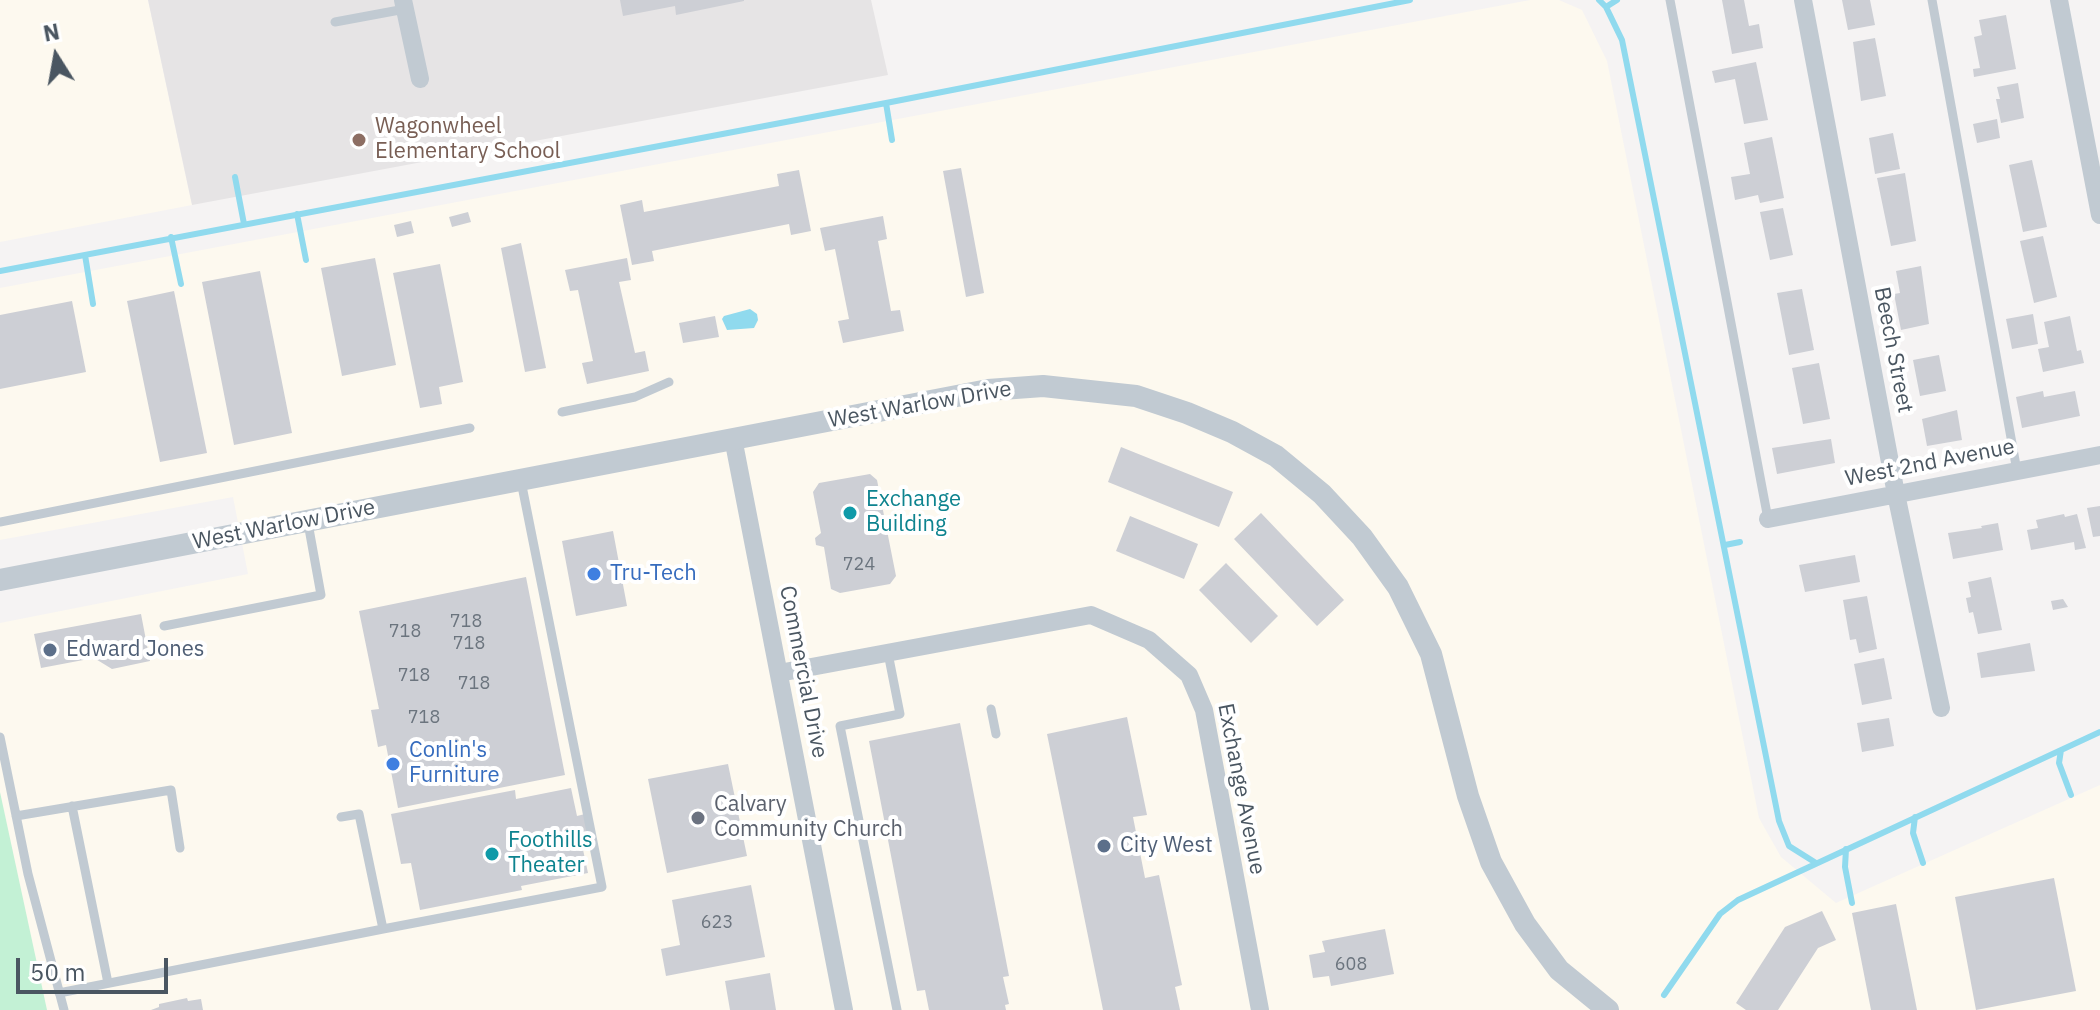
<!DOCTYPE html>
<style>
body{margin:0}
#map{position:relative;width:2100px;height:1010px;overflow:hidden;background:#f5f3f3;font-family:"IBM Plex Sans",sans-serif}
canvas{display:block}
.north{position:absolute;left:16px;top:16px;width:80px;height:80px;-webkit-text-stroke:6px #fff;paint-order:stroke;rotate:349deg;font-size:22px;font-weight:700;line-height:32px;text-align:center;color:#4a5661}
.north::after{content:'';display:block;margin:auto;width:28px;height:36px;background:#4a5661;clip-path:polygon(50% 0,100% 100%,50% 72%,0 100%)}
.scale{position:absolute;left:16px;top:958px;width:152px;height:36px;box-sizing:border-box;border:4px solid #4a5661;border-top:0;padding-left:10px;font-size:24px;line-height:28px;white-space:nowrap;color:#4a5661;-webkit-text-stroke:6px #fff;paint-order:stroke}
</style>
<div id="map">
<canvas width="2100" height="1010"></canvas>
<div class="north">N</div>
<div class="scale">50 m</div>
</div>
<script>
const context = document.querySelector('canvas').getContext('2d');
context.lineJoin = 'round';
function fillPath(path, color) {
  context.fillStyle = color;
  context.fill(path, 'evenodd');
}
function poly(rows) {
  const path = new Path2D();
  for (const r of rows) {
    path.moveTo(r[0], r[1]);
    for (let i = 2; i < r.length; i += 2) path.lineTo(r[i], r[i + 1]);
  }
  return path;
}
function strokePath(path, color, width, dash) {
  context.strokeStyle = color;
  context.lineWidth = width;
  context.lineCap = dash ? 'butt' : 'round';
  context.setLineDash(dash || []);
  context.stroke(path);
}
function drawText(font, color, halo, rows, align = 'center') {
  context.font = font + ' "IBM Plex Sans",sans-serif';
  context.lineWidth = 8;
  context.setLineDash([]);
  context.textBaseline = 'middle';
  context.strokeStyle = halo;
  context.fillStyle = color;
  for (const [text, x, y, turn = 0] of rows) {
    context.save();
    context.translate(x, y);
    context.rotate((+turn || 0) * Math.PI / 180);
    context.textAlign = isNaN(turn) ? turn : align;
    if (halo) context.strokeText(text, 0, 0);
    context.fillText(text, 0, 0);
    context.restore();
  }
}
const commercial = poly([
 [0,0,148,0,192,205,0,242],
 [1530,0,1559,0,1582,10,1607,61,1759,818,1781,857,1836,903,2100,785,2100,1010,19,1010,0,918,0,623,248,574,233,497,0,540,0,288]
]);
const education = poly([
 [148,0,871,0,888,75,192,205]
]);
const green = poly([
 [0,792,47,1010,0,1010]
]);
const water = poly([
 [750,309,757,314,758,320,754,328,727,330,722,319,724,316]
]);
const stream = poly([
 [1599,0,1606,7,1622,40,1779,821,1789,846,1816,863],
 [1606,7,1617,0],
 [886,103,892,140],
 [235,177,244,224],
 [297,214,306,260],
 [171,237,181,284],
 [85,255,93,304],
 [0,271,886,103,1410,0],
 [1725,545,1740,542],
 [2061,750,2059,763,2071,795],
 [1915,817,1913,833,1923,863],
 [1846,849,1845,867,1852,903],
 [1664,995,1720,914,1738,900,2100,732]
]);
const building = poly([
 [620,0,744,0,744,1,676,15,675,6,623,16],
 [1722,0,1744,0,1749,26,1759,24,1763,48,1732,54],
 [1842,0,1870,0,1875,25,1848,30],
 [2006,15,2016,69,1974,77,1973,69,1980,68,1974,37,1982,35,1979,20],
 [1875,38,1886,96,1861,101,1853,42],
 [1756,62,1768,120,1744,124,1735,79,1715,83,1712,71],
 [2018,83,2024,118,2001,123,1996,99,2000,99,1997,87],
 [1997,119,2000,138,1977,143,1973,124],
 [1893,133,1900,169,1875,174,1869,138],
 [1772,137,1784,198,1760,203,1758,195,1735,200,1731,177,1750,174,1744,143],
 [2032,160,2047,227,2023,232,2009,165],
 [961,168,984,293,966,297,943,171],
 [799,170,811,231,791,235,789,224,652,251,654,261,632,265,620,205,642,200,644,212,779,186,777,174],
 [1905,173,1916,241,1891,246,1877,178],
 [1783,208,1793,255,1770,260,1760,212],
 [468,212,471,222,452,227,449,217],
 [883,216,887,239,878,241,891,311,900,310,904,331,843,343,838,321,849,319,835,249,825,251,820,228],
 [411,221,414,233,397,237,394,225],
 [2043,236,2057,297,2034,303,2020,241],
 [521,243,546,368,525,372,501,248],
 [375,258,396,365,342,376,321,268],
 [627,258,631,280,619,282,635,353,645,351,649,371,587,384,582,363,593,361,578,290,570,291,565,270],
 [440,264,463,382,439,387,442,404,420,408,393,273],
 [1921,266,1929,324,1901,330,1894,294,1900,293,1896,271],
 [260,271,292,433,234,445,202,282],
 [1802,289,1814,350,1789,355,1777,293],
 [174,291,207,453,160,462,127,301],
 [72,301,86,372,0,389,0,315],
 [2033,314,2038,344,2012,349,2006,319],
 [715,316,719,337,683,343,679,323],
 [2070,316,2077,351,2081,350,2084,363,2043,372,2038,349,2049,347,2044,322],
 [1939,355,1946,391,1920,396,1913,360],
 [1819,363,1830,419,1803,424,1792,368],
 [2043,391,2044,397,2075,391,2080,416,2022,428,2016,397],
 [1957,410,1962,440,1927,446,1922,419],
 [1831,439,1835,463,1777,474,1772,448],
 [1121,447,1233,492,1219,527,1108,482],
 [870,474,877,480,896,576,890,584,840,593,831,589,824,547,816,545,815,538,821,533,813,492,819,483],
 [2100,506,2100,536,2093,537,2087,508],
 [1261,513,1344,600,1317,626,1234,539],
 [2064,514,2065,517,2077,514,2086,548,2075,550,2074,542,2031,550,2027,530,2038,528,2036,520],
 [1130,516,1198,544,1184,579,1116,551],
 [1998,523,2003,550,1953,559,1948,533,1982,528,1981,526],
 [613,531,627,606,576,616,562,541],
 [1855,555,1860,582,1805,592,1799,565],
 [1226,563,1278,616,1251,643,1199,590],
 [526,577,565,775,398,808,386,745,378,747,371,710,379,709,359,611],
 [1991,577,2002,630,1978,634,1973,612,1969,613,1966,598,1971,597,1968,582],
 [1867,596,1877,649,1859,653,1856,639,1850,640,1843,600],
 [2063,599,2068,607,2053,610,2051,601],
 [141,614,150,661,112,669,94,658,41,668,34,634],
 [2030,643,2035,671,1981,678,1977,653],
 [1884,658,1892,699,1862,705,1854,664],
 [1127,717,1147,815,1133,817,1145,878,1159,875,1182,985,1175,987,1180,1010,1103,1010,1047,734],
 [1889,718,1894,746,1862,752,1857,723],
 [960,723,1009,976,1003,977,1009,1004,1005,1005,1006,1010,929,1010,925,990,917,991,869,741],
 [728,764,747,856,667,873,648,779],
 [571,788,577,816,585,814,591,843,582,845,588,873,521,886,522,890,420,910,411,863,401,864,391,814,515,790,516,799],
 [2054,878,2076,991,1976,1010,1955,897],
 [751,885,765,957,666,976,661,949,680,945,672,900],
 [1896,904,1917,1010,1871,1010,1852,913],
 [1822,911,1836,940,1818,948,1778,1010,1746,1010,1736,1003,1785,927],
 [1385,929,1394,974,1331,986,1329,976,1313,978,1309,955,1325,952,1322,941],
 [770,973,776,1010,730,1010,725,981],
 [187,998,188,1001,201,999,203,1010,151,1010,159,1007,159,1004]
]);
const service = poly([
 [1670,0,1768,519],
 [1932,0,2017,471],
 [335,22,405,9],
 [562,412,635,397,669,382],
 [0,522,470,428],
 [164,626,321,595,308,523],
 [888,653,900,714,840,726,897,1010],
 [991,709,996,734],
 [0,737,28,874,64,1010],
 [72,806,108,983],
 [16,816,171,790,180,848],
 [383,929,602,887,521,481],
 [59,993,383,929,359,814,341,817]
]);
const minor = poly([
 [403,0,420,79],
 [1803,0,1896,494,1941,708],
 [2059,0,2100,215],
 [733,438,844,1010],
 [1768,519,2100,455],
 [779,673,1091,615,1149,640,1189,675,1204,710,1260,1010]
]);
const tertiary = poly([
 [0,580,988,390,1043,386,1136,396,1187,413,1232,432,1276,456,1322,494,1362,537,1398,587,1431,654,1468,796,1491,862,1525,924,1559,970,1608,1010]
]);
const markers = [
 [359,140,8,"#8d6e63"],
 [850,513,8,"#0f9aa8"],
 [594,574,8,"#3f7fe0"],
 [50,650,8,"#5c6f8a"],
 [393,764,8,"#3f7fe0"],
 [698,818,8,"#6b7280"],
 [1104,846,8,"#5c6f8a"],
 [492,854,8,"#0f9aa8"]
];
const numberNames = [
 ["724",859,565],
 ["718",466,622],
 ["718",405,632],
 ["718",469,644],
 ["718",414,676],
 ["718",474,684],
 ["718",424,718],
 ["623",717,923],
 ["608",1351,965]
];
const educationNames = [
 ["Wagonwheel",375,127],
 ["Elementary School",375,152]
];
const streetNames = [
 ["Beech Street",1893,350,79],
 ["West Warlow Drive",920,405,-10],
 ["West 2nd Avenue",1930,463,-11],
 ["West Warlow Drive",284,525,-11],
 ["Commercial Drive",803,672,79],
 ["Exchange Avenue",1241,789,79]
];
const cultureNames = [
 ["Exchange",866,500],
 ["Building",866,525],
 ["Foothills",508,841],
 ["Theater",508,866]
];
const shopNames = [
 ["Tru-Tech",610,574],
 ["Conlin's",409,751],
 ["Furniture",409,776]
];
const serviceNames = [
 ["Edward Jones",66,650],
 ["City West",1120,846]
];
const worshipNames = [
 ["Calvary",714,805],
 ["Community Church",714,830]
];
fillPath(commercial, '#fdf9ef');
fillPath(education, '#e6e4e5');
fillPath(green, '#c3f1d5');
fillPath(water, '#90daee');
strokePath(stream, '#90daee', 6);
fillPath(building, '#cdcfd5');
strokePath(service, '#c1cad2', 9);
strokePath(minor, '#c1cad2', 18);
strokePath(tertiary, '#c1cad2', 22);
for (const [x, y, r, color] of markers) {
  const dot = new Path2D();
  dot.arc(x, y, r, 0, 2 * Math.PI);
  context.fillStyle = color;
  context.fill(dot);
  strokePath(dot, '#fff', 3);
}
drawText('18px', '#6b747e', null, numberNames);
drawText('22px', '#785e54', '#fff', educationNames, 'left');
drawText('22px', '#4a5661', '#fff', streetNames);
drawText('22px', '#0d838f', '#fff', cultureNames, 'left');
drawText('22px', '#366cbe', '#fff', shopNames, 'left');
drawText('22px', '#4e5e75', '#fff', serviceNames, 'left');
drawText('22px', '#5b616d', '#fff', worshipNames, 'left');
</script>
